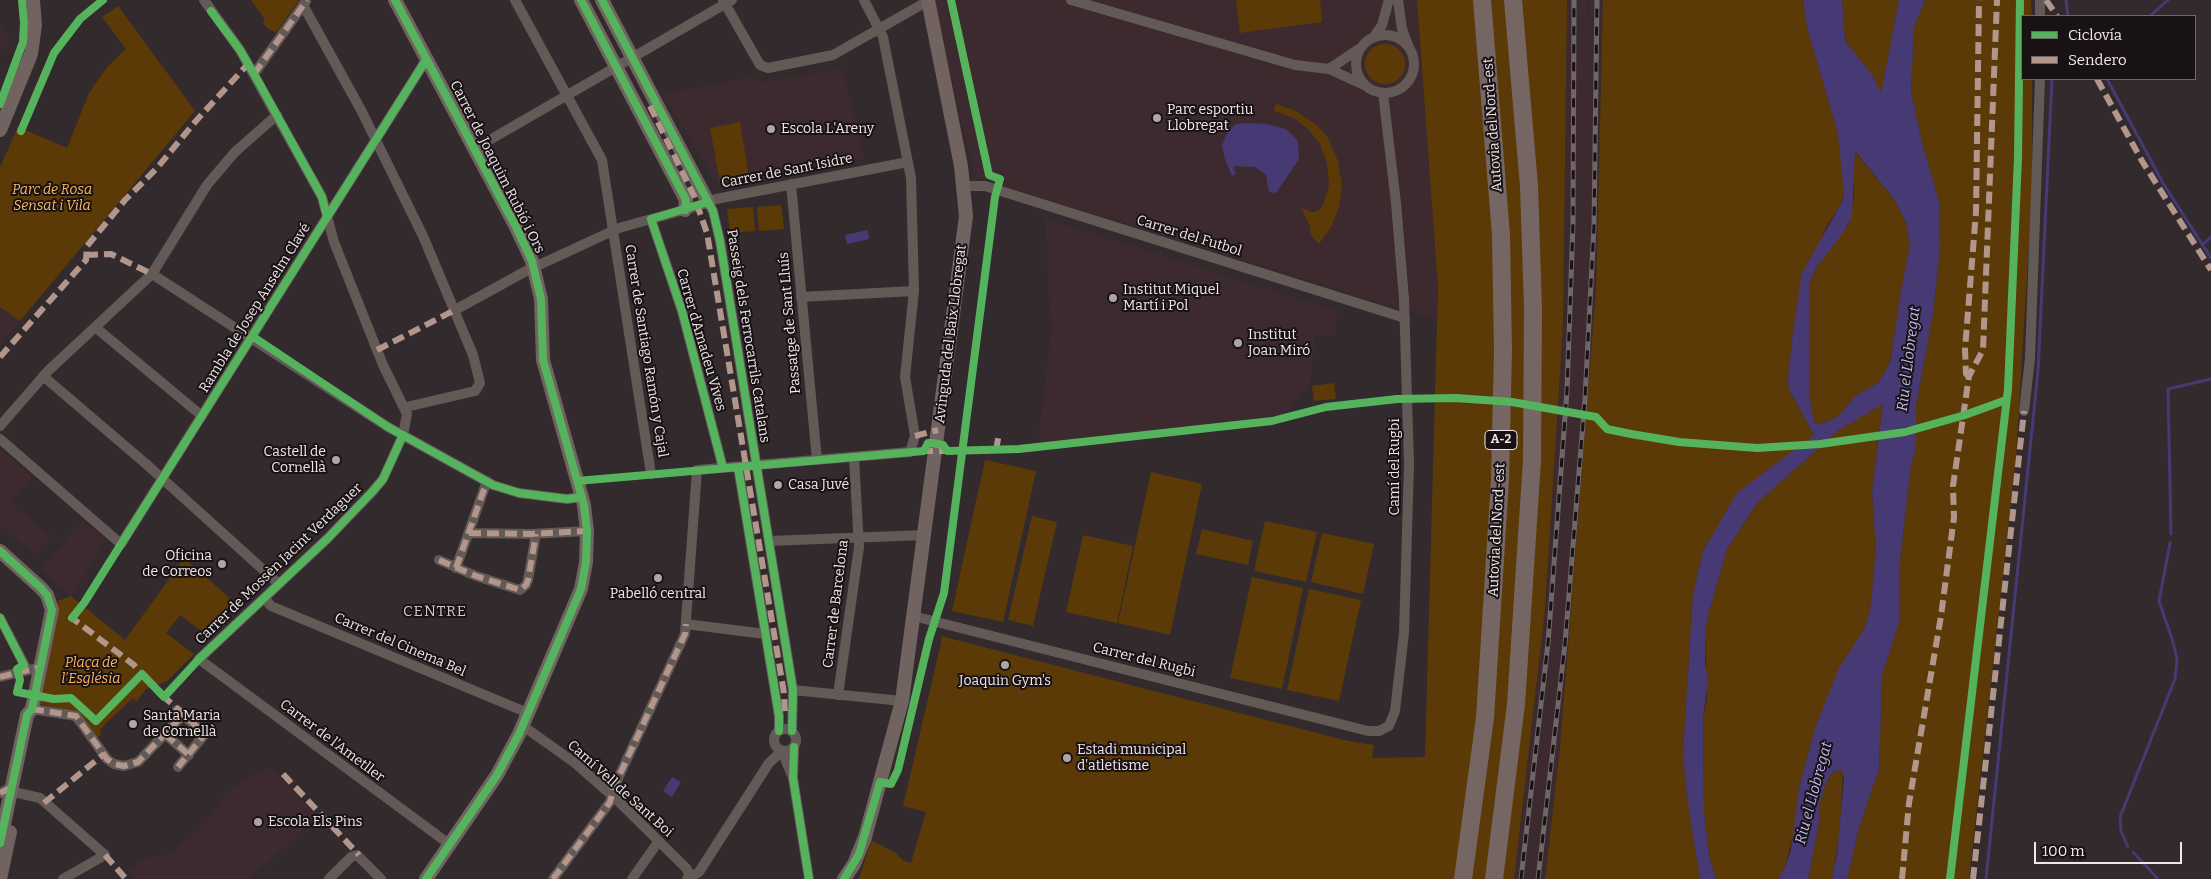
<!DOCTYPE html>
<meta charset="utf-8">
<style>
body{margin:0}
#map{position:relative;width:2211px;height:879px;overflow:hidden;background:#322a2c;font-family:Bitter,serif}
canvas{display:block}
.legend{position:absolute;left:2021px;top:15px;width:175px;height:65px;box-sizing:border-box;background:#181214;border:1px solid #6f6769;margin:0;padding:6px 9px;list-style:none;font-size:15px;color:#f1e7e9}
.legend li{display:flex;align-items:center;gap:10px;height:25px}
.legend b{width:25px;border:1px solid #6f6769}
.scale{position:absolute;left:2034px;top:842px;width:148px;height:22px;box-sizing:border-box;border:2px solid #f1e7e9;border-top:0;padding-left:6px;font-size:15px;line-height:18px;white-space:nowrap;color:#f1e7e9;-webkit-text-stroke:4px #181214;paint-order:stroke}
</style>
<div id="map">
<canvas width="2211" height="879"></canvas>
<ul class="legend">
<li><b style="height:6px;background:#56b35d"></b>Ciclovía</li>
<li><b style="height:6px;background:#b2968c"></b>Sendero</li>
</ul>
<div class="scale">100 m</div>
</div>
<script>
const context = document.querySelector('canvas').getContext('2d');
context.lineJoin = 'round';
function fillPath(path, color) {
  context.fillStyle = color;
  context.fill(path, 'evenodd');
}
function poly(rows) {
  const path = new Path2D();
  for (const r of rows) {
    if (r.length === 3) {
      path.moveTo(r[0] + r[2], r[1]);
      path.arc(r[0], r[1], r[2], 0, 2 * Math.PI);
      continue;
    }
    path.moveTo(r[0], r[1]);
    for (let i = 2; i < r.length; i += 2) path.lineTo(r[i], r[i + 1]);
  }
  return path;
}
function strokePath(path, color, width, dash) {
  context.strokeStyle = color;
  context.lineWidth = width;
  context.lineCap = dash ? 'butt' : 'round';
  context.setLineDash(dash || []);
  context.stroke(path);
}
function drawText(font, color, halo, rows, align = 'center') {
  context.font = font + ' Bitter,serif';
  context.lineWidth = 4;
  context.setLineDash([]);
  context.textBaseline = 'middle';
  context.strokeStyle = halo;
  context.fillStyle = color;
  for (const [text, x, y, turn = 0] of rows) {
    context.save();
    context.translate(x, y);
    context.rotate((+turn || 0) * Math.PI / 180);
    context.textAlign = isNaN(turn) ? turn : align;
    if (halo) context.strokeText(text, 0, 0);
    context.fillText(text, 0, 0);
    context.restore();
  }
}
const built = poly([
 [934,0,1417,0,1438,288,1437,320,974,177],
 [1567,0,1588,0,1589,32,1590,0,1603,0,1596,290,1560,748,1545,879,1514,879,1545,610,1563,324],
 [0,23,11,38,9,45,0,54],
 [842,68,864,158,718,185,662,94,754,77,756,83],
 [1045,218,1337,311,1335,335,1315,336,1310,384,1284,414,1133,434,1038,442,1051,332],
 [0,307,20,321,0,345],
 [0,448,33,477,11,502,51,537,35,555,0,525],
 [83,520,106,540,71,596,40,570],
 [270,767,317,816,250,879,135,879,126,870,150,856,159,857,173,850,200,828,231,788]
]);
const green = poly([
 [251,0,299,0,276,33,266,27,263,22,265,20],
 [1236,0,1320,0,1322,22,1240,33],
 [1417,0,1567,0,1563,324,1545,610,1514,879,859,879,871,840,894,852,904,861,911,863,926,812,903,806,941,643,941,636,1348,741,1374,745,1372,758,1425,757,1438,288],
 [1603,0,1803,0,1807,27,1838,134,1845,186,1842,202,1825,229,1798,308,1793,332,1788,379,1789,389,1814,435,1737,494,1703,551,1693,595,1683,753,1687,797,1700,879,1545,879,1560,748,1596,290],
 [1842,0,1899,0,1881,94,1873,76,1845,41],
 [1925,0,2031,0,2032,16,2022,16,2022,79,2032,79,2032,193,2016,457,1969,879,1847,879,1859,827,1879,769,1882,675,1899,623,1900,559,1910,472,1916,444,1916,406,1933,312,1940,249,1939,201,1922,143,1911,92,1914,27],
 [118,6,195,111,20,321,0,307,0,167,18,127,67,148,89,93,107,67,126,49,102,17],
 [1385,64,20],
 [1276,104,1296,111,1319,127,1328,138,1338,161,1342,186,1339,207,1331,227,1319,244,1311,235,1310,226,1301,208,1312,212,1318,211,1323,205,1329,185,1327,163,1320,144,1309,130,1294,118,1274,111],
 [740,122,749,177,720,182,710,128],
 [1854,151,1894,199,1906,222,1910,246,1900,296,1891,359,1887,368,1878,383,1855,396,1839,416,1822,424,1814,422,1809,395,1809,284,1816,268,1848,225,1854,199],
 [781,205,784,229,759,231,757,207],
 [753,207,755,231,730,233,727,209],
 [1334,383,1336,399,1314,401,1312,386],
 [1883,403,1872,492,1876,549,1870,612,1864,629,1833,685,1815,728,1799,788,1794,832,1785,867,1778,879,1716,879,1709,856,1704,811,1703,717,1707,700,1705,632,1708,615,1727,549,1757,503,1839,430],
 [985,460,1036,471,1003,622,952,611],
 [1151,472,1202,484,1170,635,1118,623],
 [1032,516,1057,522,1033,626,1008,620],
 [1265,521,1317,532,1306,582,1254,571],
 [1202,529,1253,541,1248,565,1196,554],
 [1322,533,1374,544,1363,594,1311,582],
 [1083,535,1133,546,1117,623,1066,612],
 [184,558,233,601,214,624,216,630,210,637,180,615,166,633,194,654,167,681,146,689,137,701,133,698,106,723,100,731,101,735,96,738,66,710,40,704,57,621,58,601,71,596,125,640],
 [1252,577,1303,588,1282,689,1230,678],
 [1309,589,1361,600,1339,701,1287,690],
 [1843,770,1840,829,1833,875,1832,879,1808,879,1819,823,1819,805,1828,778,1834,771]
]);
const water = poly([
 [1803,0,1842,0,1845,41,1873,76,1881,93,1899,0,1925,0,1914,27,1911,92,1922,143,1939,201,1940,249,1933,312,1916,406,1916,444,1910,473,1900,559,1899,623,1882,675,1879,769,1859,827,1847,879,1832,879,1837,855,1844,779,1842,770,1834,771,1828,778,1819,805,1819,823,1808,879,1778,879,1785,867,1791,850,1799,788,1815,728,1839,668,1864,629,1870,612,1876,549,1872,492,1883,404,1839,430,1757,503,1727,549,1708,615,1705,632,1705,663,1708,681,1703,717,1704,811,1709,856,1716,879,1700,879,1687,797,1683,753,1693,595,1703,551,1737,493,1814,435,1789,389,1788,379,1793,332,1802,273,1842,202,1844,194,1838,134,1807,27],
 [1855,151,1894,199,1906,222,1910,246,1900,296,1891,359,1887,368,1878,383,1855,396,1839,416,1822,424,1814,422,1809,395,1809,284,1816,268,1843,233,1852,216],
 [1248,123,1267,124,1286,129,1298,141,1299,159,1276,193,1269,192,1266,175,1256,167,1233,166,1236,174,1232,176,1224,156,1222,145,1228,131,1236,124],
 [868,230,869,239,847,244,845,235],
 [672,777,681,782,672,797,663,791]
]);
const pier = poly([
 [1918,425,1918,432,1876,440,1877,432],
 [1834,439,1825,446,1791,448,1801,441]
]);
const stream = poly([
 [2066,0,2068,16],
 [2150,16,2168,0],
 [2107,79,2163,183,2211,258],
 [2202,245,2211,237],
 [2171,534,2168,389,2211,379],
 [2128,847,2121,831,2120,817,2175,679,2177,659,2173,642,2159,601,2170,543],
 [2133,852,2158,879],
 [1986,879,2038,371,2052,79]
]);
const street = poly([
 [204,0,240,50,322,197,334,242,383,365,407,414,403,435,383,479,373,491,328,538,199,659,449,844],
 [515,0,602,160,651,474],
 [723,0,760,65,768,68,833,55,928,1],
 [1071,0,1295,65,1329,69,1364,85],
 [1398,0,1402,29,1408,45],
 [303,5,361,110,423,236,473,355,480,383,475,391,406,407],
 [2040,16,2040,0],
 [1385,64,29],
 [1373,38,1382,25,1389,0],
 [1329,69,1359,49],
 [254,74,306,1],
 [474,149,732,0],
 [791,184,817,460],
 [964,186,985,186,1405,318],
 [708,202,713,211,720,241,793,690,792,731],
 [651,219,682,311,723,468],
 [152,274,388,427,493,485,519,493,567,499,582,497],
 [801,297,914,291],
 [455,310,526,271,619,228,698,206,716,199,908,162],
 [95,327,202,416],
 [43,376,145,463,279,584],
 [2024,411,2030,358,2040,79],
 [0,426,48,371,152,274,207,185,235,152,277,115],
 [0,439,121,544,426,60],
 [738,467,779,716,779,731],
 [469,533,531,534,587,531],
 [769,541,924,535],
 [439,560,476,576,520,590,526,585,528,580,536,534],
 [456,568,487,481],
 [264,598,271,606,528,713],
 [913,616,1368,731,1379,731,1389,726,1395,711,1404,633,1409,464,1404,299,1396,203,1383,93],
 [0,618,27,670],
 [686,624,765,634],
 [0,677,33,669],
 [793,690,902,701],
 [838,695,859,547,854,457],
 [32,709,76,716,107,759,114,764,124,766,138,762,183,715],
 [177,710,205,734,178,767],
 [523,726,575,763,617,800,686,868,692,879],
 [785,740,11],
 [165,734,189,755],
 [794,747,793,778,809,879],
 [0,793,12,787],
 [18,793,40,798,105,855,63,879],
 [329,879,351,857,357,855,381,879],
 [553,879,610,802,614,787,685,634,697,470,910,452,915,436,905,377,914,291,911,178,883,37,864,0],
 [632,879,658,842],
 [687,879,699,872,769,763,782,751,793,778]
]);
const secondary = poly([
 [395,0,516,227,532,261,541,299,543,360,584,505,587,531,586,562,581,589,519,734,497,775,426,879],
 [581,0,686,200,685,210],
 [602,0,708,202],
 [0,130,31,54,35,25,33,0],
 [0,551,41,588,47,595,52,610,32,709,27,715,0,843],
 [0,879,10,832],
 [844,879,854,864,865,837,902,701,966,216,961,166,928,0]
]);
const highway = poly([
 [1463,879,1485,718,1500,480,1503,352,1501,235,1482,0],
 [1494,879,1516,704,1532,460,1533,308,1529,186,1513,0]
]);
const rail = poly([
 [1521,879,1548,643,1567,391,1573,224,1574,0],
 [1538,879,1565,644,1585,399,1594,226,1597,0]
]);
const quiet = poly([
 [2046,0,2057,16],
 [254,74,307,0],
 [2097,79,2142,161,2211,270],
 [650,106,694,196,707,233,784,693,785,714],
 [86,255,111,254,152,274],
 [377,350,455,310],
 [0,357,86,260,87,246,125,200,157,168,195,122,248,64],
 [1969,376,1966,374,1965,349,1976,212,1979,0],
 [915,436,938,430],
 [996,450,999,434],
 [921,451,951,451],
 [469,533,531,534,587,531],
 [439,560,476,576,520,590,526,585,528,580,536,534],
 [456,568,487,481],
 [74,615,72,618,134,665,144,677],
 [0,677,41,667],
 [162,695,205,734,178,767],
 [32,709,76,716,107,759,114,764,124,766,138,762,183,715],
 [165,734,189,755],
 [283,774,359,855],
 [0,793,12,787],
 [44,803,104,754],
 [105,855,126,879],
 [553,879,610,802,614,787,685,634,686,624],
 [1902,879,1909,803,1941,616,1954,517,1953,486,1969,376,1983,350,1997,0],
 [1973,879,2024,411]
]);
const cycleway = poly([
 [395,0,516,227,532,261,541,299,543,360,584,505,587,531,586,562,581,589,519,734,497,775,426,879],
 [581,0,686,200,685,210],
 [602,0,713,211,720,241,793,690,792,731],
 [211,11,240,50,258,81,322,197,327,217],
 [0,104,23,42,24,23,22,0],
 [21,131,54,53,80,19,103,0],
 [708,202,651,219,682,311,723,468],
 [252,336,388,427,493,485,519,493,567,499,582,497],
 [738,467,779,716,779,731],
 [577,481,924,451,928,443,932,443,943,445,947,451,1019,449,1272,421,1326,407,1397,399,1456,398,1512,402,1596,417,1607,429,1631,434,1679,442,1757,448,1820,444,1905,432,1965,415,2006,400],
 [0,551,41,588,47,595,52,610,32,709,27,715,0,843],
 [0,618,24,665,17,669,20,680,17,692,54,699,71,698,96,721,142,674,164,697,199,659,328,538,373,491,383,479,403,435],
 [72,618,84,603,426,60],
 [794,747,793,778,809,879],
 [844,879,859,854,880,782,891,784,898,770,929,639,944,593,995,197,1000,179,989,175,951,0],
 [1950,879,2008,389,2018,158,2020,0]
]);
const markers = [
 [1157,118,5,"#aea5a7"],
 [771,129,5,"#aea5a7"],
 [1113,298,5,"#aea5a7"],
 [1238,343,5,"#aea5a7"],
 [336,460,5,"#aea5a7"],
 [778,485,5,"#aea5a7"],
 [222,564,5,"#aea5a7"],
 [658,578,5,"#aea5a7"],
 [1005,665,5,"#aea5a7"],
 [133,724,5,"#aea5a7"],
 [1067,758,5,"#aea5a7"],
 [258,822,5,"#aea5a7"]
];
const shields = [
 [1501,440,32]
];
const shieldNames = [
 ["A-2",1501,440]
];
const poiNames = [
 ["Parc esportiu",1167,110],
 ["Llobregat",1167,126],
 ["Escola L'Areny",781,129],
 ["Institut Miquel",1123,290],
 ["Martí i Pol",1123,306],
 ["Institut",1248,335],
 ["Joan Miró",1248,351],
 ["Castell de",326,452,"right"],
 ["Cornellà",326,468,"right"],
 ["Casa Juvé",788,485],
 ["Oficina",212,556,"right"],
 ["de Correos",212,572,"right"],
 ["Pabelló central",658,594,"center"],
 ["Joaquin Gym's",1005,681,"center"],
 ["Santa Maria",143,716],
 ["de Cornellà",143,732],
 ["Estadi municipal",1077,750],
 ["d'atletisme",1077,766],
 ["Escola Els Pins",268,822]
];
const streetNames = [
 ["Autovia del Nord-est",1493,125,-94],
 ["Carrer de Joaquim Rubió i Ors",497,167,63],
 ["Carrer de Sant Isidre",787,171,-11],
 ["Carrer del Futbol",1189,236,17],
 ["Rambla de Josep Anselm Clavé",255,308,-58],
 ["Passatge de Sant Lluís",790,323,-95],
 ["Avinguda del Baix Llobregat",951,334,-83],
 ["Passeig dels Ferrocarrils Catalans",748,336,81],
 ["Carrer d'Amadeu Vives",701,340,74],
 ["Carrer de Santiago Ramón y Cajal",646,351,81],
 ["Camí del Rugbi",1395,467,-90],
 ["Autovia del Nord-est",1497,530,-87],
 ["Carrer de Mossèn Jacint Verdaguer",279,564,-44],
 ["Carrer de Barcelona",836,604,-83],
 ["Carrer del Cinema Bel",400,645,23],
 ["Carrer del Rugbi",1144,660,14],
 ["Carrer de l'Ametller",332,741,37],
 ["Camí Vell de Sant Boi",620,789,42]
];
const parkNames = [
 ["Parc de Rosa",52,190],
 ["Sensat i Vila",52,206],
 ["Plaça de",91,663],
 ["l'Església",91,679]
];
const waterNames = [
 ["Riu el Llobregat",1909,359,-83],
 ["Riu el Llobregat",1814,793,-75]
];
const neighbourhoodNames = [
 ["CENTRE",435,612]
];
fillPath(built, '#3c2a2f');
fillPath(green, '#5c3a08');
fillPath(water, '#473a74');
fillPath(pier, '#322a2c');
strokePath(stream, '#473a74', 3);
strokePath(street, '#635956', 10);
strokePath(secondary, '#706360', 14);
strokePath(highway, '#766663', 18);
strokePath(rail, '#6f6667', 5);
strokePath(rail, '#181214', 3, [9]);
strokePath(quiet, '#b2968c', 6, [12, 6]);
strokePath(cycleway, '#56b35d', 8);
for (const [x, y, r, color] of markers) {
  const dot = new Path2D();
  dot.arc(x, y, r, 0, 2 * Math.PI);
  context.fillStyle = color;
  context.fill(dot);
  strokePath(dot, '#181214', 2);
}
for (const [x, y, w] of shields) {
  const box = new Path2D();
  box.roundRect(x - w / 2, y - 9.5, w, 19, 4);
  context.fillStyle = '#181214';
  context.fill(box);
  strokePath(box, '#f1e7e9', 1);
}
drawText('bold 12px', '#f1e7e9', null, shieldNames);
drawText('14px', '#f1e7e9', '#181214', poiNames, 'left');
drawText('14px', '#f1e7e9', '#181214', streetNames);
drawText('italic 14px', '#ffb75e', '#181214', parkNames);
drawText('italic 15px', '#bfb8f1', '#181214', waterNames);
context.letterSpacing = '1px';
drawText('15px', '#d7c5c9', '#181214', neighbourhoodNames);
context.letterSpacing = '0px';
</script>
